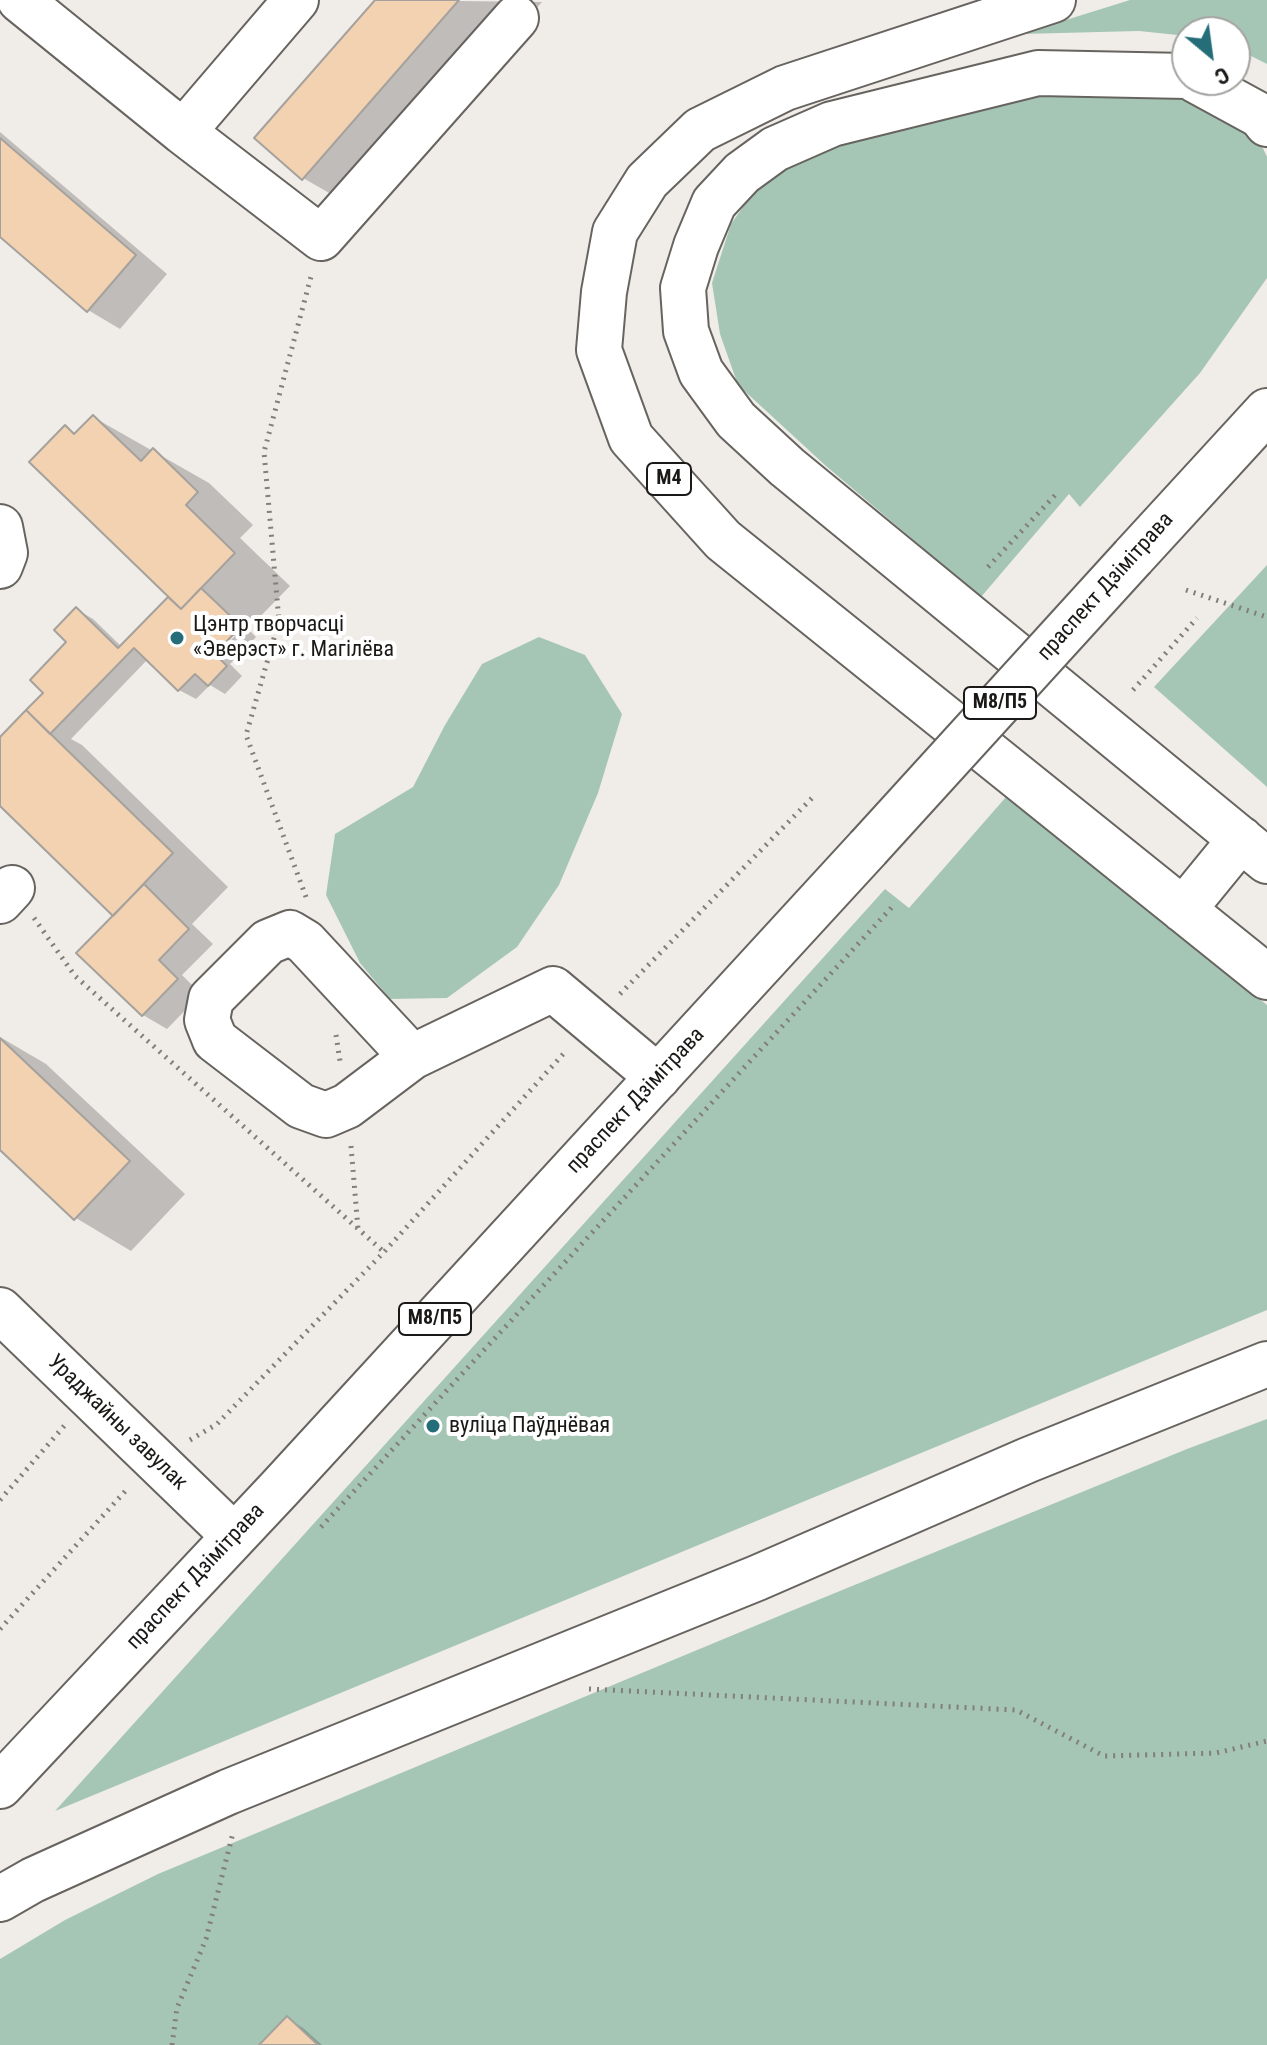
<!DOCTYPE html>
<meta charset="utf-8">
<style>
body{margin:0}
#map{position:relative;width:1267px;height:2045px;overflow:hidden;background:#f0ece8;font-family:"Roboto Condensed",sans-serif}
canvas{display:block}
.north{position:absolute;left:1171px;top:16px;width:80px;height:80px;box-sizing:border-box;background:#fff;border:2px solid #a3a3a2;border-radius:50%;rotate:151deg;font-size:22px;font-weight:700;line-height:32px;text-align:center;color:#1a1917}
.north::after{content:'';display:block;margin:auto;width:28px;height:36px;background:#256d78;clip-path:polygon(50% 0,100% 100%,50% 72%,0 100%)}
</style>
<div id="map">
<canvas width="1267" height="2045"></canvas>
<div class="north">С</div>
</div>
<script>
const context = document.querySelector('canvas').getContext('2d');
context.lineJoin = 'round';
function fillPath(path, color) {
  context.fillStyle = color;
  context.fill(path, 'evenodd');
}
function poly(rows) {
  const path = new Path2D();
  for (const r of rows) {
    path.moveTo(r[0], r[1]);
    for (let i = 2; i < r.length; i += 2) path.lineTo(r[i], r[i + 1]);
  }
  return path;
}
function strokePath(path, color, width, dash) {
  context.strokeStyle = color;
  context.lineWidth = width;
  context.lineCap = dash ? 'butt' : 'round';
  context.setLineDash(dash || []);
  context.stroke(path);
}
function drawText(font, color, halo, rows, align = 'center') {
  context.font = font + ' "Roboto Condensed",sans-serif';
  context.lineWidth = 8;
  context.setLineDash([]);
  context.textBaseline = 'middle';
  context.strokeStyle = halo;
  context.fillStyle = color;
  for (const [text, x, y, turn = 0] of rows) {
    context.save();
    context.translate(x, y);
    context.rotate((+turn || 0) * Math.PI / 180);
    context.textAlign = isNaN(turn) ? turn : align;
    if (halo) context.strokeText(text, 0, 0);
    context.fillText(text, 0, 0);
    context.restore();
  }
}
const green = poly([
 [1130,0,1267,0,1267,64,1235,48,1235,32,1187,32,1187,36,1139,31,1021,34],
 [1113,80,1186,89,1260,142,1267,157,1267,278,1200,373,1080,507,1069,494,981,597,826,466,738,385,720,334,712,283,731,224,762,180,850,134,963,103],
 [1267,565,1267,787,1154,687],
 [539,637,585,655,622,714,598,793,559,885,517,947,447,998,390,999,360,963,326,895,335,834,413,787,445,725,482,664],
 [1006,797,1267,1005,1267,1310,55,1811,885,889,909,908],
 [1267,1419,1267,2045,0,2045,0,1959,65,1920,158,1874,791,1611,1187,1449]
]);
const shadow = poly([
 [377,0,542,2,359,210,303,178],
 [0,132,167,274,120,329,88,310,0,234],
 [93,417,209,483,253,525,240,538,290,586,248,629,256,637,230,664,242,676,225,694,210,685,196,699,179,690,148,659,71,739,82,745,228,887,192,924,213,944,182,975,201,994,167,1029,143,1015,116,915,0,803,0,740,46,692,69,642,76,609,93,619,122,647,168,600,177,603,65,427,77,434],
 [229,636,235,636,209,662,206,660],
 [0,1037,46,1064,185,1194,131,1251,76,1218,0,1147],
 [287,2018,303,2028,322,2045,262,2045]
]);
const building = poly([
 [375,0,459,0,302,180,254,138,375,0],
 [0,138,136,255,87,312,0,237,0,138],
 [93,415,141,461,153,448,198,492,186,505,235,553,181,609,29,462,65,425,74,434,93,415],
 [201,588,241,626,215,654,227,666,208,686,195,674,178,691,134,648,50,734,26,710,43,693,30,680,66,642,54,630,76,607,118,648,168,597,181,609,201,588],
 [26,710,173,853,113,916,0,806,0,737,26,710],
 [144,884,189,929,159,960,178,979,142,1016,76,953,144,884],
 [0,1038,130,1161,74,1220,0,1150,0,1038],
 [287,2016,318,2045,259,2045,287,2016]
]);
const path = poly([
 [988,567,1059,491],
 [1186,590,1267,617],
 [1133,690,1197,618],
 [306,897,246,735,279,621,264,452,312,273],
 [34,918,75,976,384,1252],
 [620,994,812,798],
 [336,1035,340,1061],
 [351,1146,358,1229],
 [190,1440,217,1424,384,1252,566,1051],
 [0,1500,65,1425],
 [321,1527,893,906],
 [0,1629,129,1487],
 [589,1689,1016,1710,1104,1756,1216,1753,1267,1741],
 [172,2045,177,2008,206,1939,233,1833]
]);
const minor = poly([
 [20,0,183,132,321,238,516,18],
 [183,132,296,0],
 [0,527,5,553,0,566],
 [0,901,12,888],
 [412,1057,305,942,290,933,268,942,211,999,207,1020,215,1040,301,1106,326,1115,347,1106,412,1057,553,989,658,1077],
 [0,1310,234,1536]
]);
const major = poly([
 [1053,0,785,88,700,130,647,181,615,232,604,292,599,350,631,438,723,540,1267,977],
 [1187,76,1038,73,832,124,775,149,742,173,714,203,696,246,683,288,686,331,701,372,736,420,787,467,1267,861],
 [1195,80,1261,116,1267,124],
 [1133,557,1267,411],
 [1183,910,1241,839],
 [0,1786,280,1488,868,848],
 [0,1899,33,1880,228,1792,757,1578,1028,1460,1267,1364]
]);
const majorBridge = poly([
 [868,848,1133,557]
]);
const markers = [
 [177,638,8,"#256d78"],
 [433,1426,8,"#256d78"]
];
const shields = [
 [669,479,44],
 [1000,703,72],
 [435,1319,72]
];
const shieldNames = [
 ["М4",669,479],
 ["М8/П5",1000,703],
 ["М8/П5",435,1319]
];
const streetNames = [
 ["праспект Дзімітрава",1106,587,-48],
 ["праспект Дзімітрава",636,1101,-47],
 ["Ураджайны завулак",117,1423,44],
 ["праспект Дзімітрава",196,1577,-47]
];
const poiNames = [
 ["Цэнтр творчасці",193,625],
 ["«Эверэст» г. Магілёва",193,650],
 ["вуліца Паўднёвая",449,1426]
];
fillPath(green, '#a6c6b5');
fillPath(shadow, '#0003');
fillPath(building, '#f2d2b1');
strokePath(building, '#a5a19d', 2);
strokePath(minor, '#676460', 48);
strokePath(major, '#676460', 48);
strokePath(path, '#817e7b', 5, [2, 6]);
strokePath(minor, '#fff', 44);
strokePath(major, '#fff', 44);
strokePath(majorBridge, '#676460', 48, []);
strokePath(majorBridge, '#fff', 44);
for (const [x, y, r, color] of markers) {
  const dot = new Path2D();
  dot.arc(x, y, r, 0, 2 * Math.PI);
  context.fillStyle = color;
  context.fill(dot);
  strokePath(dot, '#fff', 3);
}
for (const [x, y, w] of shields) {
  const box = new Path2D();
  box.roundRect(x - w / 2, y - 16, w, 32, 6);
  context.fillStyle = '#fff';
  context.fill(box);
  strokePath(box, '#1a1917', 2);
}
drawText('bold 20px', '#1a1917', null, shieldNames);
drawText('22px', '#1a1917', '#fff', streetNames);
drawText('22px', '#1a1917', '#fff', poiNames, 'left');
</script>
